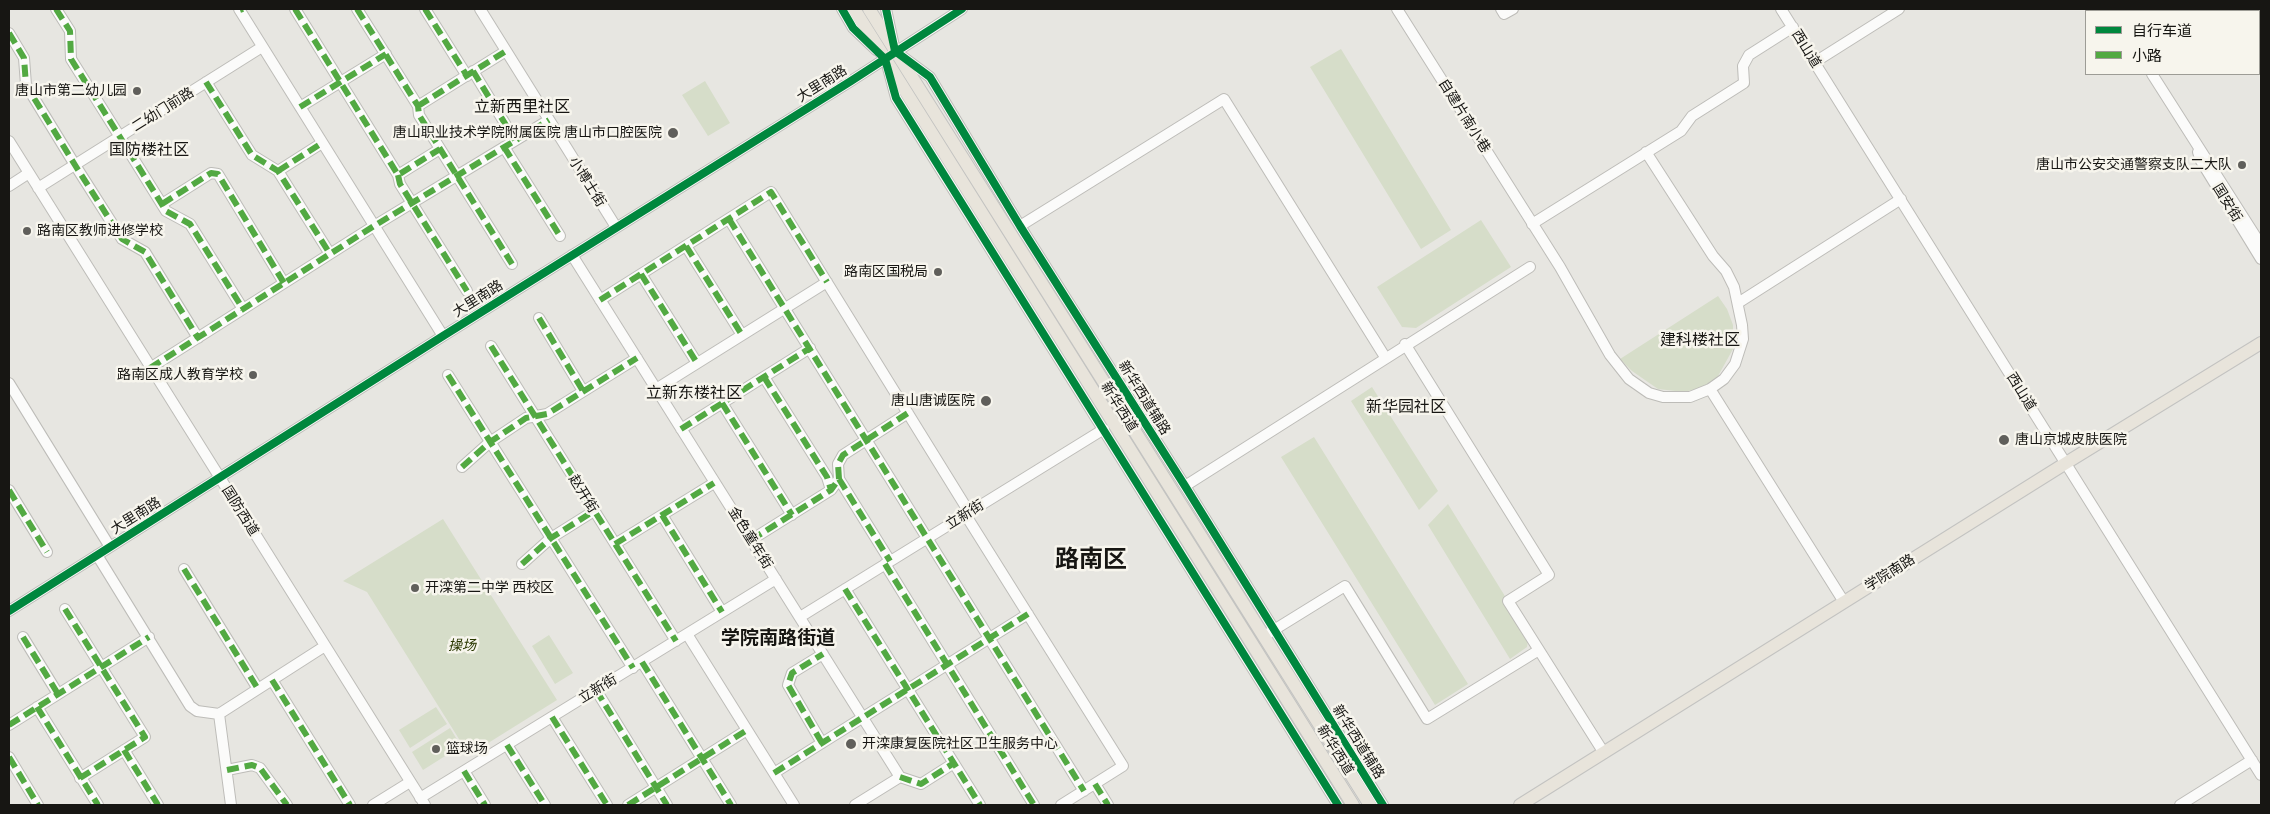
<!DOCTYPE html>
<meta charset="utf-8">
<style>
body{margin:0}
#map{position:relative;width:2270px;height:814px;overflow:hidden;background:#e7e6e1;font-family:"IBM Plex Serif","Noto Sans SC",serif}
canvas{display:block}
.frame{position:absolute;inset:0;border:10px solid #171613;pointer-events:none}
.legend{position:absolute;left:2085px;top:10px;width:175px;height:65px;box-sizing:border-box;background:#f7f5ed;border:1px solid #9d9c96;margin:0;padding:6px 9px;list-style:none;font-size:15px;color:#171613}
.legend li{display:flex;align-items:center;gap:10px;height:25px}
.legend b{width:25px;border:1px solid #9d9c96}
</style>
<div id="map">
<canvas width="2270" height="814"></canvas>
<div class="frame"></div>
<ul class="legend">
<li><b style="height:6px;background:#00873e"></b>自行车道</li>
<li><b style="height:6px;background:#52a942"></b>小路</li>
</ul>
</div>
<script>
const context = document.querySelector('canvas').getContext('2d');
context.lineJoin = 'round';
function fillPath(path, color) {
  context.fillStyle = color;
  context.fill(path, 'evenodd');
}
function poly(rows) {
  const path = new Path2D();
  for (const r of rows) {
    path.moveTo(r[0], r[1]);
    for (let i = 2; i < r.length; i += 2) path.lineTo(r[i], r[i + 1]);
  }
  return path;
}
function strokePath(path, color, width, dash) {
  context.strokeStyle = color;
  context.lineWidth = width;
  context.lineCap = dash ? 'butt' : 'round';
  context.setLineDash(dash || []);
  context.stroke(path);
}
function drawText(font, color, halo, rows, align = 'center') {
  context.font = font + ' "IBM Plex Serif","Noto Sans SC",serif';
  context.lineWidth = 5;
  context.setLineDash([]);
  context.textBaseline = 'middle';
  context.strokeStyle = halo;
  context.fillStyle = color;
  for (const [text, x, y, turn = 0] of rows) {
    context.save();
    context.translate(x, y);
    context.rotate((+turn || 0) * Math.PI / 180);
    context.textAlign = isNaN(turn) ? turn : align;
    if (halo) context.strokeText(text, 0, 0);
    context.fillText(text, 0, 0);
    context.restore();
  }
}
const green = poly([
 [1341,49,1451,230,1421,249,1310,67],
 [705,81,730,123,708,136,682,95],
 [1481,220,1511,267,1416,328,1402,327,1377,287],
 [1718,296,1727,309,1733,325,1733,349,1718,376,1705,387,1684,392,1658,389,1632,371,1620,359],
 [1372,387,1438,491,1419,510,1351,401],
 [1314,437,1468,684,1435,705,1281,457],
 [1448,504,1529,635,1527,647,1510,659,1428,525],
 [443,519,557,700,469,755,367,592,343,581],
 [549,635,573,673,555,684,532,646],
 [436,707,447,724,410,748,399,730],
 [450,728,461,746,423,770,412,752]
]);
const minor = poly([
 [56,9,70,31,71,59,120,137,166,211,190,224,243,309],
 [239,9,443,336],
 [295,9,398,175,440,149],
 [357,9,418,106,419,115,512,264],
 [425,9,467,76],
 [480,9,616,227],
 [842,9,853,28,876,50],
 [886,9,895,51,930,77,1020,226,1185,486,1383,805],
 [1397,9,1560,267,1610,355,1629,379,1649,393,1663,397,1690,397,1710,389,1724,379,1735,364,1743,339,1742,325,1734,287,1726,271,1713,256,1646,152],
 [1501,9,1504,14,1513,9],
 [1781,9,2261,775],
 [2111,9,2113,11],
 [9,33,24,58,26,85,75,165,122,239,145,252,198,338],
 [1815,62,1899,9],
 [888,68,896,98,1338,805],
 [473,71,515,140],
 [2152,74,2261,245],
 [206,82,252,155,278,171,330,254],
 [418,106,506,51],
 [300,107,386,54],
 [9,141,425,805],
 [504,147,560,236],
 [2198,152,2201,161,2261,259],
 [278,171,322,143],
 [398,175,400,184,467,291],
 [9,186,29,173],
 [38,188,262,47],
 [162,204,211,173,218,174,284,283],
 [729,219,1084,791],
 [1532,224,1681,131,1692,116,1744,83,1743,66,1749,55,1793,27],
 [1020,226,1224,99,1385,357],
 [686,246,742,335],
 [572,255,900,777,855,805],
 [641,274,697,363],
 [600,300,771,192,969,512],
 [1738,303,1901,199],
 [539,318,583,391],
 [1405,344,1549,575,1508,601,1604,753],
 [491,346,676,641],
 [150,368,374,226,549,120],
 [448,375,633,668],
 [764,377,827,477,831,490],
 [9,383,110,547],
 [656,389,827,282],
 [1710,389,1844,602],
 [722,403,792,515],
 [681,429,810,348],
 [462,467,490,442,526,418,547,414,637,358],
 [839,479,890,561],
 [1185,486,1530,267],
 [9,490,47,552],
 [965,514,1123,766,1061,805],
 [662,515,722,612],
 [751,540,831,490,839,479,838,464,843,455,908,413],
 [615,544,714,483],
 [97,555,190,706,197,711,219,714],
 [522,564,551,538,594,511],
 [885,564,1034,805],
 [184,569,258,689],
 [845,589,980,805],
 [65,609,145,737,80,778],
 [9,611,443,336,851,81,962,9],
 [800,617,1104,429],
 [1269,633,1345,586,1427,719,1539,650],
 [687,634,794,805],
 [23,637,58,694],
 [642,662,731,805],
 [272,680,350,805],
 [596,690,667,805],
 [37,707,98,805],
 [552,717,607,805],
 [9,725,149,637],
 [822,743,788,685,792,673,823,654],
 [507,745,545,805],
 [124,750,158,805],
 [9,757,38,805],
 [227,770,252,765,260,768,287,805],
 [464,771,485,805],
 [774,773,1028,614],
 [900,777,921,784,954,763],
 [1095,784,1108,805],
 [420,798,776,579],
 [231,805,219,714,325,646],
 [373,805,410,782],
 [628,805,747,730],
 [2180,805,2252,760]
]);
const major = poly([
 [854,9,1353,805],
 [869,9,1370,805],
 [1520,805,2066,463,2261,343]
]);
const quiet = poly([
 [56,9,70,31,71,59,120,137,166,211,190,224,243,309],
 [295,9,398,175,440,149],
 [357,9,418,106,419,115,512,264],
 [425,9,467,76],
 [240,10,243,9],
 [9,33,24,58,26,85,75,165,122,239,145,252,198,338],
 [473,71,515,140],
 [206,82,252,155,278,171,330,254],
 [418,106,506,51],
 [300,107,386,54],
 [504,147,560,236],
 [278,171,322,143],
 [398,175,400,184,467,291],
 [162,204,211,173,218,174,284,283],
 [729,219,1084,791],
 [686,246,742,335],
 [641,274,697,363],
 [600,300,771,192,827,282],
 [539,318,583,391],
 [491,346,676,641],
 [150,368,374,226,549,120],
 [448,375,633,668],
 [764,377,827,477,831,490],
 [722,403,792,515],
 [681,429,810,348],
 [462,467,490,442,526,418,547,414,637,358],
 [839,479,890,561],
 [9,490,47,552],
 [662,515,722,612],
 [751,540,831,490,839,479,838,464,843,455,908,413],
 [615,544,714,483],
 [522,564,551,538,594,511],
 [885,564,1034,805],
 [184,569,258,689],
 [845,589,980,805],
 [65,609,145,737,80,778],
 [23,637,58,694],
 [642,662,731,805],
 [272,680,350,805],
 [596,690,667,805],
 [37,707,98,805],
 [552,717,607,805],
 [9,725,149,637],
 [822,743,788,685,792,673,823,654],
 [507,745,545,805],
 [124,750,158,805],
 [9,757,38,805],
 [227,770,252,765,260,768,287,805],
 [464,771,485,805],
 [774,773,1028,614],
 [900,777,921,784,954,763],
 [1095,784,1108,805],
 [628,805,747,730]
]);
const cycleway = poly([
 [842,9,853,28,885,59,896,98,1338,805],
 [886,9,895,51,930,77,1020,226,1185,486,1383,805],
 [9,611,443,336,851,81,962,9]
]);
const markers = [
 [137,91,5,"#605f5b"],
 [673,133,6,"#605f5b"],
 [2242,165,5,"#605f5b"],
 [27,231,5,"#605f5b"],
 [938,272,5,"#605f5b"],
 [253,375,5,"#605f5b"],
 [986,401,6,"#605f5b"],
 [2004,440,6,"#605f5b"],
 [415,588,5,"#605f5b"],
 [851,744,6,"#605f5b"],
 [436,749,5,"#605f5b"]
];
const streetNames = [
 ["西山道",1806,49,58],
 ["大里南路",822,84,-32],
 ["二幼门前路",163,110,-32],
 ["自建片南小巷",1464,116,58],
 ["小博士街",587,182,58],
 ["国安街",2227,203,58],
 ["大里南路",478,299,-32],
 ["西山道",2021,392,58],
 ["新华西道辅路",1144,398,58],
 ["新华西道",1119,407,58],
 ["赵开街",583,494,58],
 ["国防西道",240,511,58],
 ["立新街",965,515,-32],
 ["大里南路",136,516,-32],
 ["金色童年街",750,538,58],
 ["学院南路",1890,573,-32],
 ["立新街",598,689,-31],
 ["新华西道辅路",1358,742,58],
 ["新华西道",1335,750,58]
];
const poiNames = [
 ["唐山市第二幼儿园",127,91],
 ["唐山职业技术学院附属医院 唐山市口腔医院",662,133],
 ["唐山市公安交通警察支队二大队",2232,165],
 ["路南区教师进修学校",37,231,"left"],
 ["路南区国税局",928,272],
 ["路南区成人教育学校",243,375],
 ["唐山唐诚医院",975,401],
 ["唐山京城皮肤医院",2015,440,"left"],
 ["开滦第二中学 西校区",425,588,"left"],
 ["开滦康复医院社区卫生服务中心",862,744,"left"],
 ["篮球场",446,749,"left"]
];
const parkNames = [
 ["操场",462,646]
];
const quarterNames = [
 ["立新西里社区",522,107],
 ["国防楼社区",149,150],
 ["建科楼社区",1700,340],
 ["立新东楼社区",694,393],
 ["新华园社区",1406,407]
];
const districtNames = [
 ["学院南路街道",778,639]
];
const townNames = [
 ["路南区",1091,560]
];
fillPath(green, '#d6ddc9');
strokePath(minor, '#bdbcb8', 12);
strokePath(major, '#c3c3c1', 14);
strokePath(minor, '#fbfbfa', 10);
strokePath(major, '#e8e4db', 12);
strokePath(quiet, '#52a942', 6, [12, 6]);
strokePath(cycleway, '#00873e', 8);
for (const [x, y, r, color] of markers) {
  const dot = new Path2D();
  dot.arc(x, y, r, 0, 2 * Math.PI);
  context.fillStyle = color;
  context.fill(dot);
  strokePath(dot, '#f7f5ed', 2);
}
drawText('14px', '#171613', '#f7f5ed', streetNames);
drawText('14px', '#171613', '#f7f5ed', poiNames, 'right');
drawText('italic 14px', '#2a3800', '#f7f5ed', parkNames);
drawText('16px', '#171613', '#f7f5ed', quarterNames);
drawText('bold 19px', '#171613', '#f7f5ed', districtNames);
drawText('bold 24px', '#171613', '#f7f5ed', townNames);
</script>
